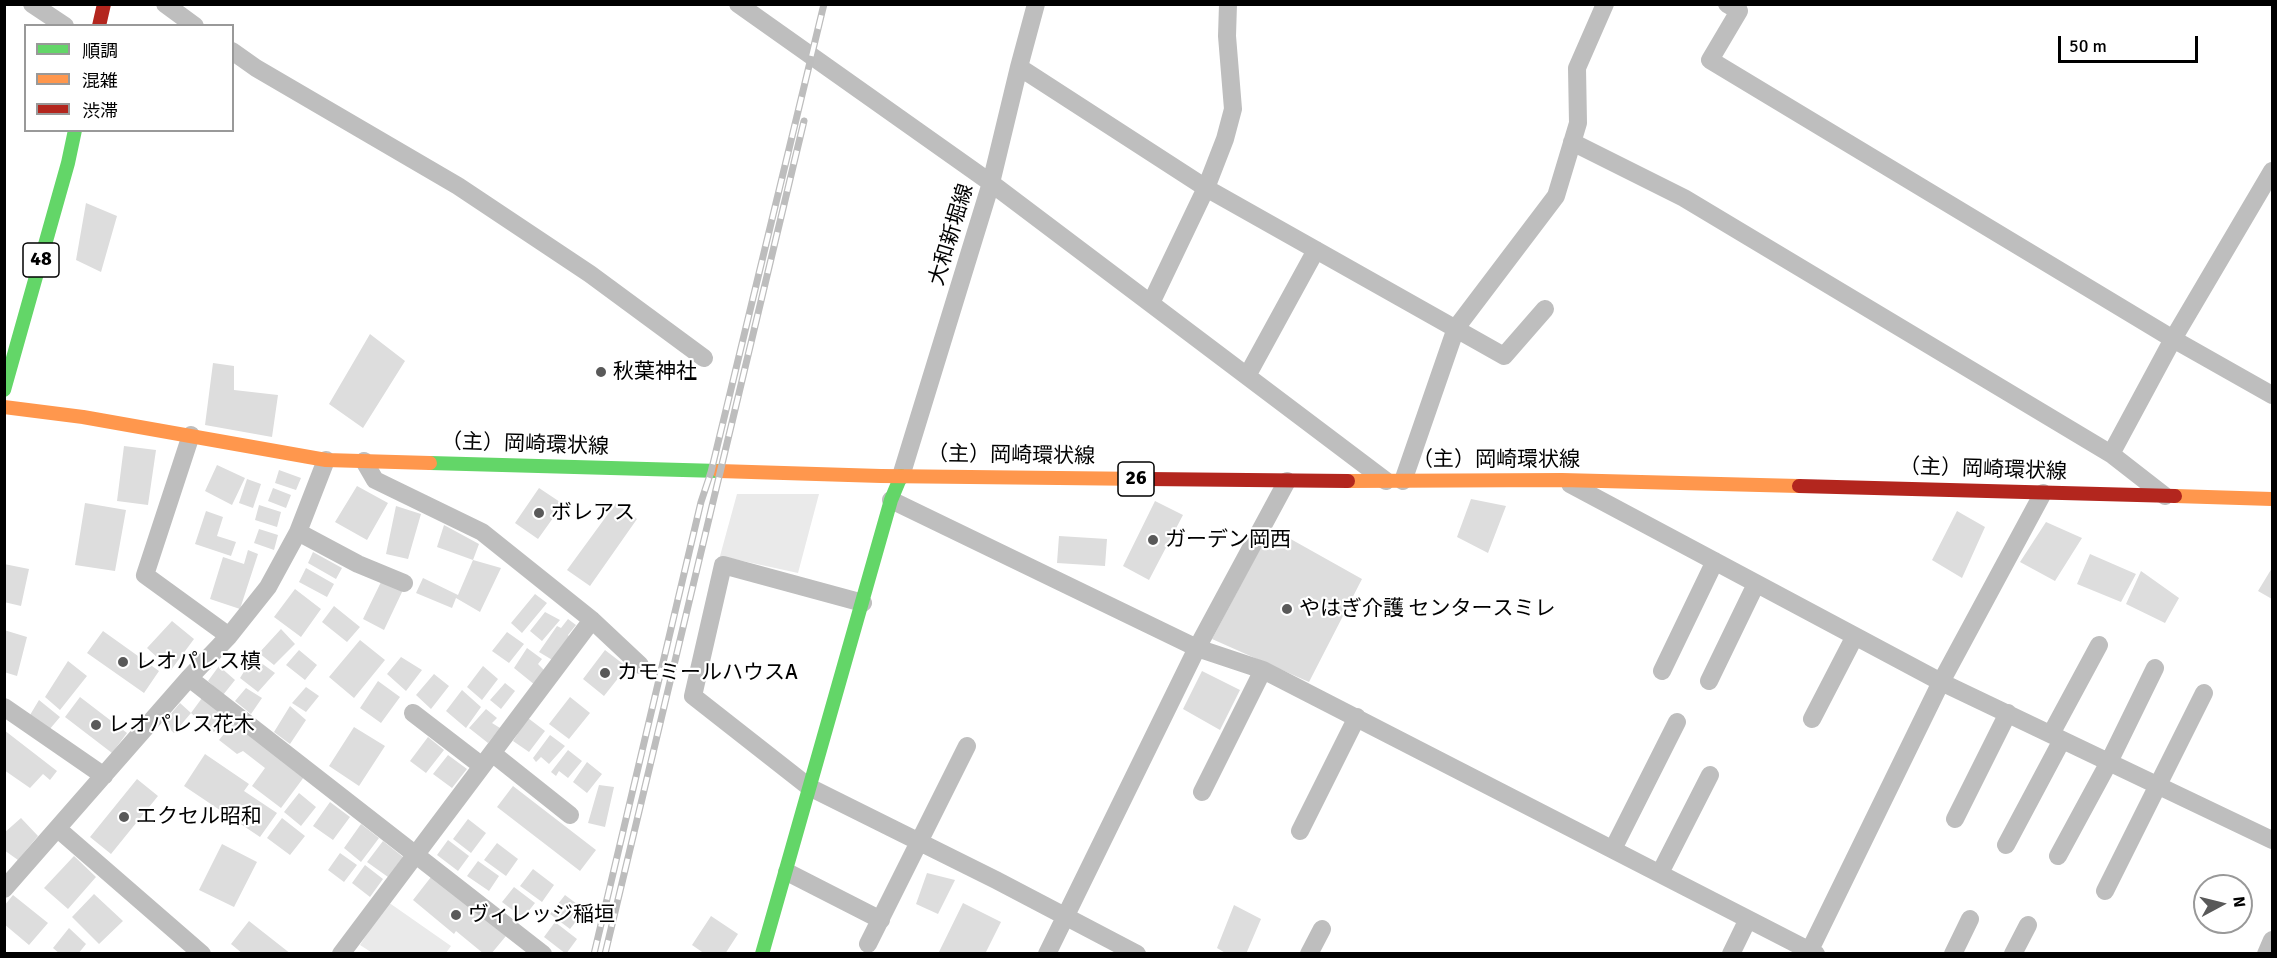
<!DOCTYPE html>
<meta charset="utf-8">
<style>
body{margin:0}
#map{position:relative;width:2277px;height:958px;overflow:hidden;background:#fff;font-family:Signika,"Noto Sans JP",sans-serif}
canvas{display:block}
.frame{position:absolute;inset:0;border:6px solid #000;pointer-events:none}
.legend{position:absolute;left:24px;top:24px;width:210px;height:108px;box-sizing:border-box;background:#fff;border:2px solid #999;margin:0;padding:8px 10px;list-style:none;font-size:18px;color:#000}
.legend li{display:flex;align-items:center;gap:12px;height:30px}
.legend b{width:30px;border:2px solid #999}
.north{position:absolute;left:2193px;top:874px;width:60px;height:60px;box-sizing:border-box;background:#fff;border:2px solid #999;border-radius:50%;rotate:83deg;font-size:16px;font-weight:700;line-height:24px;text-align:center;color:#000}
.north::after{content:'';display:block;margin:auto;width:21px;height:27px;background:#595959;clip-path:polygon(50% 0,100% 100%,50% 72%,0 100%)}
.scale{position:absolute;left:2058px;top:36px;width:140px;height:27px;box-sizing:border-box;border:3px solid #000;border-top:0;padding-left:8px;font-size:18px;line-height:21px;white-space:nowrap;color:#000;-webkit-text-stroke:4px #fff;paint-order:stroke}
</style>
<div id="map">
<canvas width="2277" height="958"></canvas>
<div class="frame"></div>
<ul class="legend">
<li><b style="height:8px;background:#63d668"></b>順調</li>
<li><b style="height:8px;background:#ff974d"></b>混雑</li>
<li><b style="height:8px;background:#b3261e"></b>渋滞</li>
</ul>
<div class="north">N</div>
<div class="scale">50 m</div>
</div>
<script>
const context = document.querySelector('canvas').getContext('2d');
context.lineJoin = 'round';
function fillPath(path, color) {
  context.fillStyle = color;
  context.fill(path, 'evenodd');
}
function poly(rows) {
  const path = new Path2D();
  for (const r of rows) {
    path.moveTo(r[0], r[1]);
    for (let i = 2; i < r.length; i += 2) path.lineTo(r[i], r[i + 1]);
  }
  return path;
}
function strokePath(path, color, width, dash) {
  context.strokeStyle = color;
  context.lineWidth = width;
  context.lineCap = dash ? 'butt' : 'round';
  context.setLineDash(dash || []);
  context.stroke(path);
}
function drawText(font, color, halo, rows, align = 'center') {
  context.font = font + ' Signika,"Noto Sans JP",sans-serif';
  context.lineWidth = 4.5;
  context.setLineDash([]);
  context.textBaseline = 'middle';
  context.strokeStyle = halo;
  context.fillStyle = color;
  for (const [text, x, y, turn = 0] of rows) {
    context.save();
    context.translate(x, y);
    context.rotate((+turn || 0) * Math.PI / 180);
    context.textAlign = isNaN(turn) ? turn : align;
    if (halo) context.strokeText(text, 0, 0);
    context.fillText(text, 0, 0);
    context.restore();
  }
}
const green = poly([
 [737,494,819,494,798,573,720,556],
 [388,902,451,946,446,953,374,954,360,945]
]);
const building = poly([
 [86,203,117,216,101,272,76,260],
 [370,334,405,361,363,428,329,404],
 [213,363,234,366,234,390,278,395,272,437,205,425],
 [124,446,156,450,148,505,117,501],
 [217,465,245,478,232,505,205,491],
 [279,470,301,478,296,490,275,483],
 [247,479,261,484,253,508,239,503],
 [357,486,388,503,367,540,335,522],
 [273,488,291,495,286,508,268,501],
 [539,488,563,504,538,539,515,523],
 [1471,499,1506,506,1488,553,1457,537],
 [1155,501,1183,515,1149,580,1123,566],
 [85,503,126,510,115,571,75,565],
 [616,503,637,519,590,586,567,570],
 [259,505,281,512,277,527,255,520],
 [396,506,421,514,408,559,386,554],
 [206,511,223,517,217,536,236,542,231,556,195,544],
 [1957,511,1985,527,1962,578,1932,560],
 [2046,522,2082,538,2055,581,2020,562],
 [444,525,479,544,473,560,437,547],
 [1271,528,1362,579,1309,682,1212,639],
 [259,529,278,535,274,550,254,543],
 [1059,536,1107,539,1105,566,1057,563],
 [248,550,258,554,240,609,210,599,223,557,244,564],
 [313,552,342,568,336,579,308,563],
 [2090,554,2136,574,2121,602,2077,584],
 [473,560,501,568,480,612,456,598,452,608,416,593,423,578,458,595],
 [4,564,29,569,21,606,4,602],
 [306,568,334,584,327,597,299,582],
 [2272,568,2272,599,2258,591],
 [2141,571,2179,598,2165,623,2126,604],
 [381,582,403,590,384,630,363,619],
 [295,589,321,609,301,637,274,617],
 [535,594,547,603,522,633,511,623],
 [334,606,360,627,347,642,322,622],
 [545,612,560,620,542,641,530,631],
 [568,619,576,625,568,635,571,639,554,661,539,652,557,626,561,628],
 [172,621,194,639,171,670,147,648],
 [281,629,295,644,274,665,259,653],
 [4,630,27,637,17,676,4,672],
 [103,631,159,671,144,693,87,653],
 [507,632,524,644,509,663,492,651],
 [360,640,385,660,354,698,329,677],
 [527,648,542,659,538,664,545,671,535,685,514,668],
 [299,650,317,665,305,680,286,665],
 [605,650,627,667,604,696,583,679],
 [253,657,275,673,258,692,240,678],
 [401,657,422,670,406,691,387,674],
 [68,661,87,676,60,710,45,697],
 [219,666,235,680,223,695,208,681],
 [483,666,498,679,482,700,467,687],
 [1202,671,1240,690,1220,730,1183,709],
 [434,674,449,686,431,709,416,695],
 [378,681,400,697,381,723,360,708],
 [505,683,515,691,501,709,490,700],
 [306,687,319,696,306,712,292,703],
 [246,688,262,698,251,714,235,701],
 [462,690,481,707,466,728,446,711],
 [80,697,127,733,112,753,65,717],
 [570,697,590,713,569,739,549,724],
 [202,698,226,717,214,732,191,713],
 [39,700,60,717,49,730,30,715],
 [180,703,191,713,174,733,163,723],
 [290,706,306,720,290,744,274,732],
 [486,709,497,718,492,723,500,728,488,743,469,728],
 [528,718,545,731,529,752,513,741],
 [233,723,304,777,281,808,252,786,265,768,243,751,237,754,219,740],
 [354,727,385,746,359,786,329,766],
 [4,730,57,771,50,780,43,774,30,788,4,770],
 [550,735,565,746,549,764,541,757,536,762,533,758],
 [428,737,444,750,426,773,410,761],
 [568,750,582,761,568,778,559,771,556,776,551,772],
 [205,754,249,784,244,791,277,813,260,837,184,786],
 [448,755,467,769,452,788,433,774],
 [587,762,602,774,587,793,573,782],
 [137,779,158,796,111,854,90,837],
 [599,785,614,787,605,827,588,823],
 [513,786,596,850,580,871,497,807],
 [299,793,316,807,301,826,284,812],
 [330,802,350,817,333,840,313,826],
 [21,818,38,836,18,860,4,850,4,833],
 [282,818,305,836,290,855,267,838],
 [468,819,486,833,471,853,453,839],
 [361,824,379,838,361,862,344,848],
 [448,840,469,856,458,871,437,855],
 [383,841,403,857,388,877,367,862],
 [497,843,518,859,506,876,484,860],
 [222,844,257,862,234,907,199,890],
 [340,853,357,865,344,882,328,870],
 [74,856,96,877,68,909,44,888],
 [478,861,499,876,489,891,467,876],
 [365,865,383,879,370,897,352,883],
 [533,869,554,885,542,902,520,886],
 [927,873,955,880,938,914,916,904],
 [431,877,506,936,491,954,484,954,456,931,454,934,413,900],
 [514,887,535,903,523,918,502,902],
 [94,894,123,921,99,944,72,917],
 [13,895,48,923,29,945,4,924,4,906],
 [565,895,585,910,570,929,550,914],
 [963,903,1001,922,985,954,938,954],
 [1234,905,1261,919,1246,954,1227,954,1217,948],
 [711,916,738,934,725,954,705,954,692,945],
 [249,921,291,954,243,954,231,944],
 [555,922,577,939,566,954,544,937],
 [69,928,86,944,78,954,60,954,53,948]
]);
const street = poly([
 [32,4,65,26],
 [165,4,195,26],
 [738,4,991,183,1386,481],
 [1727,4,1739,11,1710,60,2173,339,2272,395],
 [232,51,256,68,458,186,590,274,704,358],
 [1019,67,1206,188,1504,356,1545,309],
 [1572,142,1684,198,2111,454,2165,496],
 [1151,303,1206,188,1225,139,1233,109,1227,36,1228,4],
 [1247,376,1316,250],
 [191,435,145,575,229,636],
 [2111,454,2173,339,2272,171],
 [364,461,375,480,482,532,592,620],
 [901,476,991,183,1019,67,1036,4],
 [1403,481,1456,328,1556,196,1578,123,1577,68,1605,4],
 [1570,484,1941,682,2272,840],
 [891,500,1197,648,1287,481],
 [298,532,358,564,404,583],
 [863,603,723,565,693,696,809,787,996,880,1137,954],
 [1662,671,1715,561],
 [189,678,543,954],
 [1709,681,1756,584],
 [4,707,104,776],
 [413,713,482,766],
 [1812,719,1855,636],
 [2051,734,2099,645],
 [492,753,570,815],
 [1202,792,1263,670],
 [1955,819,2008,713],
 [58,829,202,954],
 [1300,831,1357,717],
 [2006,845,2062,740],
 [1613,849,1677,722],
 [2058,856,2109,762,2155,668],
 [787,872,881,920],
 [1660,873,1710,775],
 [4,889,189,678,229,636,268,587,298,532,326,460],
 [2105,891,2204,693],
 [868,944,967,746],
 [341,954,592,620,640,665],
 [1047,954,1197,648,1263,670,1816,954],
 [1309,954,1322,929],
 [1731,954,1748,919],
 [1808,954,1941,682,2043,493],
 [1953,954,1970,919],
 [2013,954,2028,925],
 [2266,954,2272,940]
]);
const fast = poly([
 [4,390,68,163,75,130],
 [430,463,719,471],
 [762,954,891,500,901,476]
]);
const slow = poly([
 [4,407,83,417,326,460,430,463],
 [719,471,881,476,1147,479],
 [1348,481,1562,480,1799,486],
 [2175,496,2272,499]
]);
const jam = poly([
 [99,26,104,4],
 [1147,479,1348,481],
 [1799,486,2175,496]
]);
const rail = poly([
 [594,954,701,502,711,472,824,4],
 [605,954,804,121]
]);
const markers = [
 [601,372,6,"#595959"],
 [539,513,6,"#595959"],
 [1153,540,6,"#595959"],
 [1287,609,6,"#595959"],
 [123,662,6,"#595959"],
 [605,673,6,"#595959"],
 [96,725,6,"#595959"],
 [124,817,6,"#595959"],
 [456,915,6,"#595959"]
];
const shields = [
 [41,260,36],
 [1136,479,36]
];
const shieldNames = [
 ["48",41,260],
 ["26",1136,479]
];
const streetNames = [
 ["大和新堀線",952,235,-73],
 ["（主）岡崎環状線",525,445,2],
 ["（主）岡崎環状線",1011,456,1],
 ["（主）岡崎環状線",1496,460],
 ["（主）岡崎環状線",1983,470,2]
];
const poiNames = [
 ["秋葉神社",613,372],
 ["ボレアス",551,513],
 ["ガーデン岡西",1165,540],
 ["やはぎ介護 センタースミレ",1299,609],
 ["レオパレス槙",135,662],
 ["カモミールハウスA",617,673],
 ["レオパレス花木",108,725],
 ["エクセル昭和",136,817],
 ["ヴィレッジ稲垣",468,915]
];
fillPath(green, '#eaeaea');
fillPath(building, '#ddd');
strokePath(street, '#bebebe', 18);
strokePath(fast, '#63d668', 14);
strokePath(slow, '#ff974d', 14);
strokePath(jam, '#b3261e', 14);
strokePath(rail, '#bdbdbd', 7);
strokePath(rail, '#fff', 4.5, [14]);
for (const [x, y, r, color] of markers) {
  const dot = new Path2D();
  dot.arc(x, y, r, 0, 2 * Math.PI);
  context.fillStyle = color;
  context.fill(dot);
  strokePath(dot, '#fff', 2);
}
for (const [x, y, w] of shields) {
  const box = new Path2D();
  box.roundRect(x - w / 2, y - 17, w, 34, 4.5);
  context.fillStyle = '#fff';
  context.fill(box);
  strokePath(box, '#000', 1.5);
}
drawText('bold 20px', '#000', null, shieldNames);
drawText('21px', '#000', '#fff', streetNames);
drawText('21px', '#000', '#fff', poiNames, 'left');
</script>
